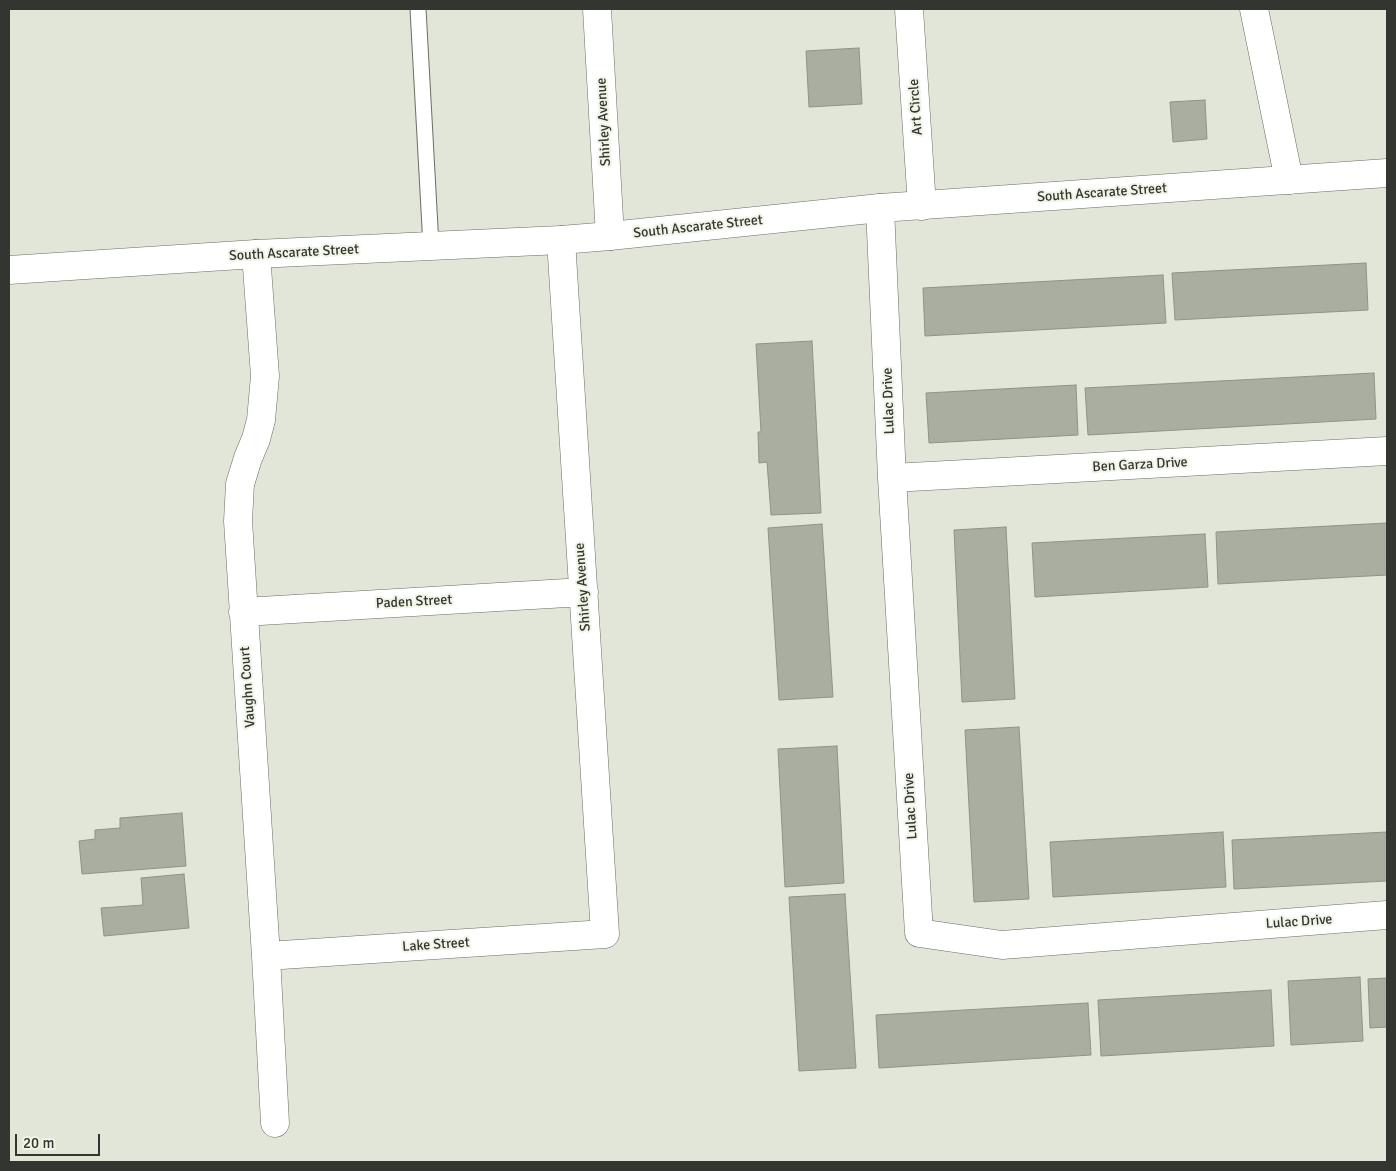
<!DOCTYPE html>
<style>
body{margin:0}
#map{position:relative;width:1396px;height:1171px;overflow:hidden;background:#e1e6d9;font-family:Signika,sans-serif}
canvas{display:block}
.frame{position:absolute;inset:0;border:10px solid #333530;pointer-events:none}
.scale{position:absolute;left:15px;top:1134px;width:85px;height:22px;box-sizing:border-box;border:2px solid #333530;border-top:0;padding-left:6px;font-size:15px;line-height:18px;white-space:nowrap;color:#333530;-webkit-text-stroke:4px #eff4e6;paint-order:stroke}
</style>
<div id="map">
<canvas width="1396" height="1171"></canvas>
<div class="frame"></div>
<div class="scale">20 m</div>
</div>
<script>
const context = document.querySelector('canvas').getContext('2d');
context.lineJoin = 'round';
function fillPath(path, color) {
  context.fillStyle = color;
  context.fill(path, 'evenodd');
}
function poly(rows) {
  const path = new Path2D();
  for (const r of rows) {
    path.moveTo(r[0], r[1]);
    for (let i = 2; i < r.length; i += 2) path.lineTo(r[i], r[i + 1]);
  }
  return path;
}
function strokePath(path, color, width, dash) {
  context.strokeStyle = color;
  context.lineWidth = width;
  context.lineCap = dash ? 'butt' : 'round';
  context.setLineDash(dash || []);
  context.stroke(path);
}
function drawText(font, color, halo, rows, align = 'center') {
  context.font = font + ' Signika,sans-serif';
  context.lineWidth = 4;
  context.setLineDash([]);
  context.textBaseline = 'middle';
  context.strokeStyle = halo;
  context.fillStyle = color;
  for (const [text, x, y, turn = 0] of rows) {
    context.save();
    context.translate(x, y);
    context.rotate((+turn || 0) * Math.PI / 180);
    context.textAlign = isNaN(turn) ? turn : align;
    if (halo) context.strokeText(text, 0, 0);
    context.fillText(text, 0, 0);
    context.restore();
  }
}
const building = poly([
 [859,48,862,104,809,107,806,51,859,48],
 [1205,100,1207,139,1173,142,1170,102,1205,100],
 [1366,263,1368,310,1175,320,1172,273,1366,263],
 [1163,275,1166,323,925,336,923,288,1163,275],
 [812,341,821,513,771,515,767,462,759,463,758,432,761,432,756,344,812,341],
 [1374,373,1376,419,1088,435,1085,388,1374,373],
 [1076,385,1078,435,929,443,926,393,1076,385],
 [1387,523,1387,575,1218,584,1216,532,1387,523],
 [822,524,833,697,779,700,768,528,822,524],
 [1006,527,1015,699,962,702,954,530,1006,527],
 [1205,534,1208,587,1035,597,1032,543,1205,534],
 [1019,727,1029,899,974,902,965,730,1019,727],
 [837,746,844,883,785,887,778,749,837,746],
 [182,813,186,866,82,874,79,841,95,839,95,830,120,828,120,818,182,813],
 [1223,832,1226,887,1053,897,1050,842,1223,832],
 [1387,832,1387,881,1234,889,1232,840,1387,832],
 [184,874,189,928,104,936,101,908,143,905,141,878,184,874],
 [845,894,856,1068,799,1071,789,897,845,894],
 [1360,977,1363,1041,1291,1045,1288,981,1360,977],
 [1387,978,1387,1027,1370,1028,1368,979,1387,978],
 [1271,990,1274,1046,1101,1056,1098,1000,1271,990],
 [1088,1003,1091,1055,879,1068,876,1015,1088,1003]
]);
const service = poly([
 [418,9,431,246]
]);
const minor = poly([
 [597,9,610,236],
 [909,9,922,206],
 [1254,9,1289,180],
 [880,208,892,478,919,933,1002,945,1387,915],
 [256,254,265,376,261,420,256,439,248,458,240,484,238,521,266,956,275,1123],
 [892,478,1387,451],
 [243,612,584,592],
 [266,956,605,934,561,240]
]);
const tertiary = poly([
 [9,270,256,254,561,240,610,236,880,208,1387,173]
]);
const streetNames = [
 ["Art Circle",916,107,-94],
 ["Shirley Avenue",604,122,-93],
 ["South Ascarate Street",1102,193,-4],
 ["South Ascarate Street",698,227,-6],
 ["South Ascarate Street",294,253,-3],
 ["Lulac Drive",889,401,-92],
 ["Ben Garza Drive",1140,465,-3],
 ["Shirley Avenue",583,587,-94],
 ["Paden Street",414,602,-3],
 ["Vaughn Court",248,687,-94],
 ["Lulac Drive",911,806,-93],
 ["Lulac Drive",1299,922,-4],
 ["Lake Street",436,945,-4]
];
fillPath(building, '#a9aea1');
strokePath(building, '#8f9387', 1);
strokePath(service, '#696e62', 17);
strokePath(minor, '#696e62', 29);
strokePath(tertiary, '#696e62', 29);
strokePath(service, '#fff', 15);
strokePath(minor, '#fff', 28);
strokePath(tertiary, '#fff', 28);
drawText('14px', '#333530', '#eff4e6', streetNames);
</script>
